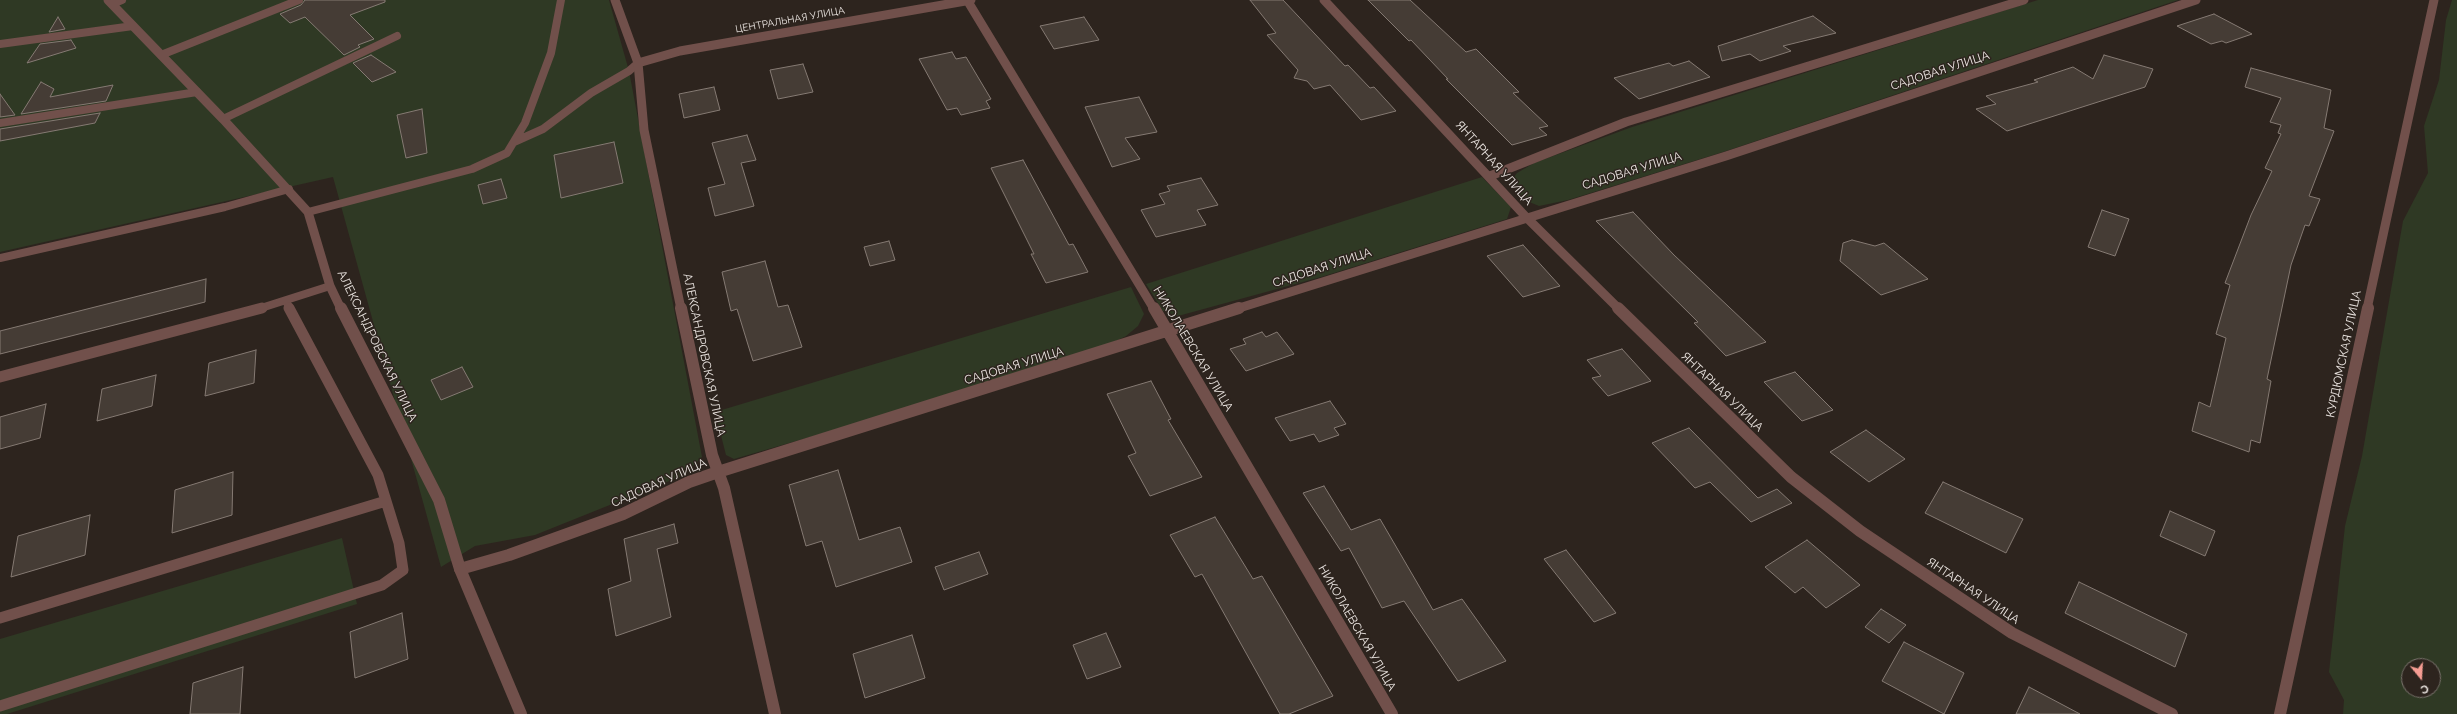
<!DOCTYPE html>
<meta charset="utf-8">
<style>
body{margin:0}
#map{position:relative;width:2457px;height:714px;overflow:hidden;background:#2d241e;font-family:Raleway,sans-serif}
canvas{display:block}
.north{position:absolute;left:2401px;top:658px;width:40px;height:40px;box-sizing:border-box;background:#2d241e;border:1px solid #79726c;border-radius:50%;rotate:162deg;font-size:11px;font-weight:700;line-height:16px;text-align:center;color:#ece6e2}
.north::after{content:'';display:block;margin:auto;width:14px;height:18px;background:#f59c93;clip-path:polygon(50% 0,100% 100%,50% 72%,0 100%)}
</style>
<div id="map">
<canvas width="2457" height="714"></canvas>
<div class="north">С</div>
</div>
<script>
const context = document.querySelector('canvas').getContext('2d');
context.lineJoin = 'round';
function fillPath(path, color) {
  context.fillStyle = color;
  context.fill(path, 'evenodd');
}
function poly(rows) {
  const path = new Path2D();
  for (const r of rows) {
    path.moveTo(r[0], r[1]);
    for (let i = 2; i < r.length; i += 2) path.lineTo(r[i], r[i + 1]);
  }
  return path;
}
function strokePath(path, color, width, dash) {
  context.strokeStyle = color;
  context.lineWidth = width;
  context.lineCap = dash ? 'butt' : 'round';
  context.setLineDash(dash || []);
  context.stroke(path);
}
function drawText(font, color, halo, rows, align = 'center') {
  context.font = font + ' Raleway,sans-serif';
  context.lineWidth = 3;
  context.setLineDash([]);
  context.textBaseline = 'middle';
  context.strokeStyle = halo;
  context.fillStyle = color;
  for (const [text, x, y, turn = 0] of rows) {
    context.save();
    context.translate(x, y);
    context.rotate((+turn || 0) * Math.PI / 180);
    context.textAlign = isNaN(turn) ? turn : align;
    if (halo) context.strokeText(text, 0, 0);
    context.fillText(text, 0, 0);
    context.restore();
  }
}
const green = poly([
 [0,0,609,0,629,71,702,457,682,476,535,535,475,546,441,567,333,177,0,252],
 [2038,0,2178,0,1723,152,1568,200,1539,206,1522,199,1510,182,1517,173,1534,163,1632,127],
 [2452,0,2457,0,2457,714,2343,714,2344,700,2329,672,2345,526,2362,456,2403,221,2428,173,2424,126,2439,80,2446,20],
 [2409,666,2433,666,2433,690,2409,690],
 [1482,177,1511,207,1507,219,1321,277,1178,316,1163,311,1146,284],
 [1131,287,1144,314,1138,326,1126,336,1112,343,893,413,734,459,726,455,715,412],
 [342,538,357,604,7,714,0,714,0,639]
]);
const building = poly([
 [305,0,385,0,385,2,350,15,374,39,358,45,360,47,344,55,305,17,290,23,280,14,301,5,305,0],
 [1250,0,1283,0,1345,66,1348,65,1370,88,1374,87,1396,111,1361,120,1330,85,1314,89,1307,81,1294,78,1298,70,1267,35,1276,33,1250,0],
 [1368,0,1410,0,1466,52,1476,49,1519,92,1513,93,1548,126,1539,128,1547,135,1512,145,1446,79,1448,79,1411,40,1409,41,1368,0],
 [2214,14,2252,34,2226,43,2222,41,2211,44,2177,26,2214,14],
 [1813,16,1836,33,1783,46,1791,51,1760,61,1750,54,1722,61,1718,46,1813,16],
 [58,17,65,29,49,32,58,17],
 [1084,17,1099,40,1054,49,1040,26,1084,17],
 [71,40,76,48,27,63,40,44,71,40],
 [952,52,956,59,966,57,991,99,986,101,990,108,961,115,957,108,947,110,919,59,952,52],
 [371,55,396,72,372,82,353,63,371,55],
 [2104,55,2153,69,2145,87,2007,131,1976,109,1996,104,1986,96,2038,82,2034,80,2073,67,2093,79,2104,55],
 [1689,61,1710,77,1639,99,1614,78,1669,63,1673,66,1689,61],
 [803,64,813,92,778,99,770,70,803,64],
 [2251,68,2331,90,2324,128,2334,131,2309,196,2320,199,2309,226,2305,225,2291,265,2267,379,2271,381,2260,443,2251,440,2249,452,2192,431,2199,402,2210,407,2226,338,2216,334,2230,285,2225,283,2251,215,2272,171,2265,168,2281,134,2278,133,2281,125,2270,122,2281,98,2245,87,2251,68],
 [41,82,54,89,50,97,113,85,106,101,21,114,41,82],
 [714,87,720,110,684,118,679,94,714,87],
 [0,94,15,115,0,117,0,94],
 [1139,97,1157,132,1125,138,1140,159,1112,167,1085,107,1139,97],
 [422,109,427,153,406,158,397,115,422,109],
 [100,113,95,123,0,141,0,129,100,113],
 [747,135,756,160,741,163,754,206,715,216,708,188,725,184,712,143,747,135],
 [614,142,623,183,561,198,554,155,614,142],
 [1023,160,1069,245,1073,244,1088,272,1046,283,1031,254,1034,254,991,168,1023,160],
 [1201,178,1218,205,1197,210,1206,225,1156,237,1141,210,1165,204,1159,194,1170,191,1167,186,1201,178],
 [501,179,507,198,483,204,478,185,501,179],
 [2102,210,2129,219,2115,256,2088,247,2102,210],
 [1633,212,1674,255,1766,342,1726,356,1694,323,1698,322,1596,221,1633,212],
 [1852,240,1875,246,1884,243,1928,279,1881,295,1840,261,1843,243,1852,240],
 [889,241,895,260,870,266,864,247,889,241],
 [1523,245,1560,286,1523,297,1487,256,1523,245],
 [765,261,778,307,788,305,802,347,753,361,737,309,731,311,722,272,765,261],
 [206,279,205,302,0,354,0,331,206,279],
 [1262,332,1266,337,1277,332,1294,354,1246,371,1230,349,1246,344,1243,339,1262,332],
 [1622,349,1651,381,1608,396,1592,378,1601,376,1587,360,1622,349],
 [256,350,254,383,205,396,209,363,256,350],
 [462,367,473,387,441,400,431,380,462,367],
 [1795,372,1833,410,1802,421,1764,382,1795,372],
 [156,375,152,406,97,421,102,389,156,375],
 [1151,381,1171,419,1168,420,1202,477,1150,496,1128,456,1136,453,1107,394,1151,381],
 [1330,401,1346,424,1334,428,1339,435,1319,442,1314,434,1290,441,1275,418,1330,401],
 [46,404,40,438,0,449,0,417,46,404],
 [1689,428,1758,498,1777,489,1792,503,1751,522,1710,482,1695,488,1652,443,1689,428],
 [1866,430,1905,459,1869,482,1830,452,1866,430],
 [838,470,859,540,900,527,912,562,836,587,822,541,806,546,789,485,838,470],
 [233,472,232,515,172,533,175,490,233,472],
 [1943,482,2023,519,2006,553,1925,513,1943,482],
 [1324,486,1351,530,1380,519,1433,610,1462,599,1506,661,1458,681,1404,601,1382,608,1349,548,1341,551,1303,493,1324,486],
 [2170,511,2215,531,2205,556,2160,536,2170,511],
 [90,515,85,555,11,577,18,536,90,515],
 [1215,517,1253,579,1262,576,1333,696,1289,714,1280,714,1202,574,1195,577,1170,535,1215,517],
 [674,524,678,543,657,549,671,617,616,636,608,589,631,581,624,539,674,524],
 [1807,540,1860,585,1826,608,1803,587,1795,593,1765,567,1807,540],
 [1566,550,1616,613,1594,622,1544,559,1566,550],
 [979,552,988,574,944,590,935,567,979,552],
 [2079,582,2187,634,2175,667,2065,613,2079,582],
 [1881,609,1906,625,1889,643,1865,627,1881,609],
 [402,613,408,659,355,678,350,632,402,613],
 [1106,633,1121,667,1087,679,1073,645,1106,633],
 [912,635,925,678,865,698,853,654,912,635],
 [1904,642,1964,673,1944,714,1882,681,1904,642],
 [243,667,240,714,190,714,193,683,243,667],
 [2029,687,2080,714,2016,714,2029,687]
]);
const serviceFar1 = poly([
 [112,4,122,0],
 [0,44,133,26],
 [161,55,299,0],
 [223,119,397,36],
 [0,123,197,92],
 [514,142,543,129,591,93,629,71,638,63],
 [308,212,472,169,507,153,525,123,551,53,561,0],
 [0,258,225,207,289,189],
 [286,301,290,309],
 [258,309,330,286]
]);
const service = poly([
 [0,377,262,308],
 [0,618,386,501],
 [0,706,382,585,403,570,399,543,378,475,289,308]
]);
const minorFar1 = poly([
 [615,0,638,63,644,130,681,309],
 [967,0,1154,309],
 [1324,0,1526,217,1619,309],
 [638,63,680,51,971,0],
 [1490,176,1626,122,2024,0],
 [1236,309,1726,156,2196,0],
 [2367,309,2434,0]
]);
const minor = poly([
 [681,308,712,455,724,488,775,714],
 [1154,308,1392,714],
 [1618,308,1791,477,1860,531,2012,633,2172,714],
 [460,569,509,555,623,514,689,482,718,472,1239,308],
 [2280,714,2368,308]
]);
const tertiaryFar1 = poly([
 [108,0,223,119,308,212,330,286,341,309]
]);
const tertiary = poly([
 [341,308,439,500,460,569,521,714]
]);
const farStreetnames = [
 ["ЦЕНТРАЛЬНАЯ УЛИЦА",790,20,-10]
];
const streetNames = [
 ["САДОВАЯ УЛИЦА",1940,71,-18],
 ["ЯНТАРНАЯ УЛИЦА",1494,163,48],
 ["САДОВАЯ УЛИЦА",1632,171,-17],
 ["САДОВАЯ УЛИЦА",1322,268,-18],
 ["АЛЕКСАНДРОВСКАЯ УЛИЦА",377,346,64],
 ["НИКОЛАЕВСКАЯ УЛИЦА",1193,349,59],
 ["КУРДЮМСКАЯ УЛИЦА",2344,354,-78],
 ["АЛЕКСАНДРОВСКАЯ УЛИЦА",704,355,78],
 ["САДОВАЯ УЛИЦА",1014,366,-17],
 ["ЯНТАРНАЯ УЛИЦА",1722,392,44],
 ["САДОВАЯ УЛИЦА",659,483,-24],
 ["ЯНТАРНАЯ УЛИЦА",1973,591,34],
 ["НИКОЛАЕВСКАЯ УЛИЦА",1357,628,60]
];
fillPath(green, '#2f3924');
fillPath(building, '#453c35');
strokePath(building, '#857a73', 1);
strokePath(serviceFar1, '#71504b', 8);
strokePath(service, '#71504b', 11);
strokePath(minorFar1, '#71504b', 9);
strokePath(minor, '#71504b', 12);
strokePath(tertiaryFar1, '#71504b', 9);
strokePath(tertiary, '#71504b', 12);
drawText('10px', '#ece6e2', '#2d241e', farStreetnames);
drawText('12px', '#ece6e2', '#2d241e', streetNames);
</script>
